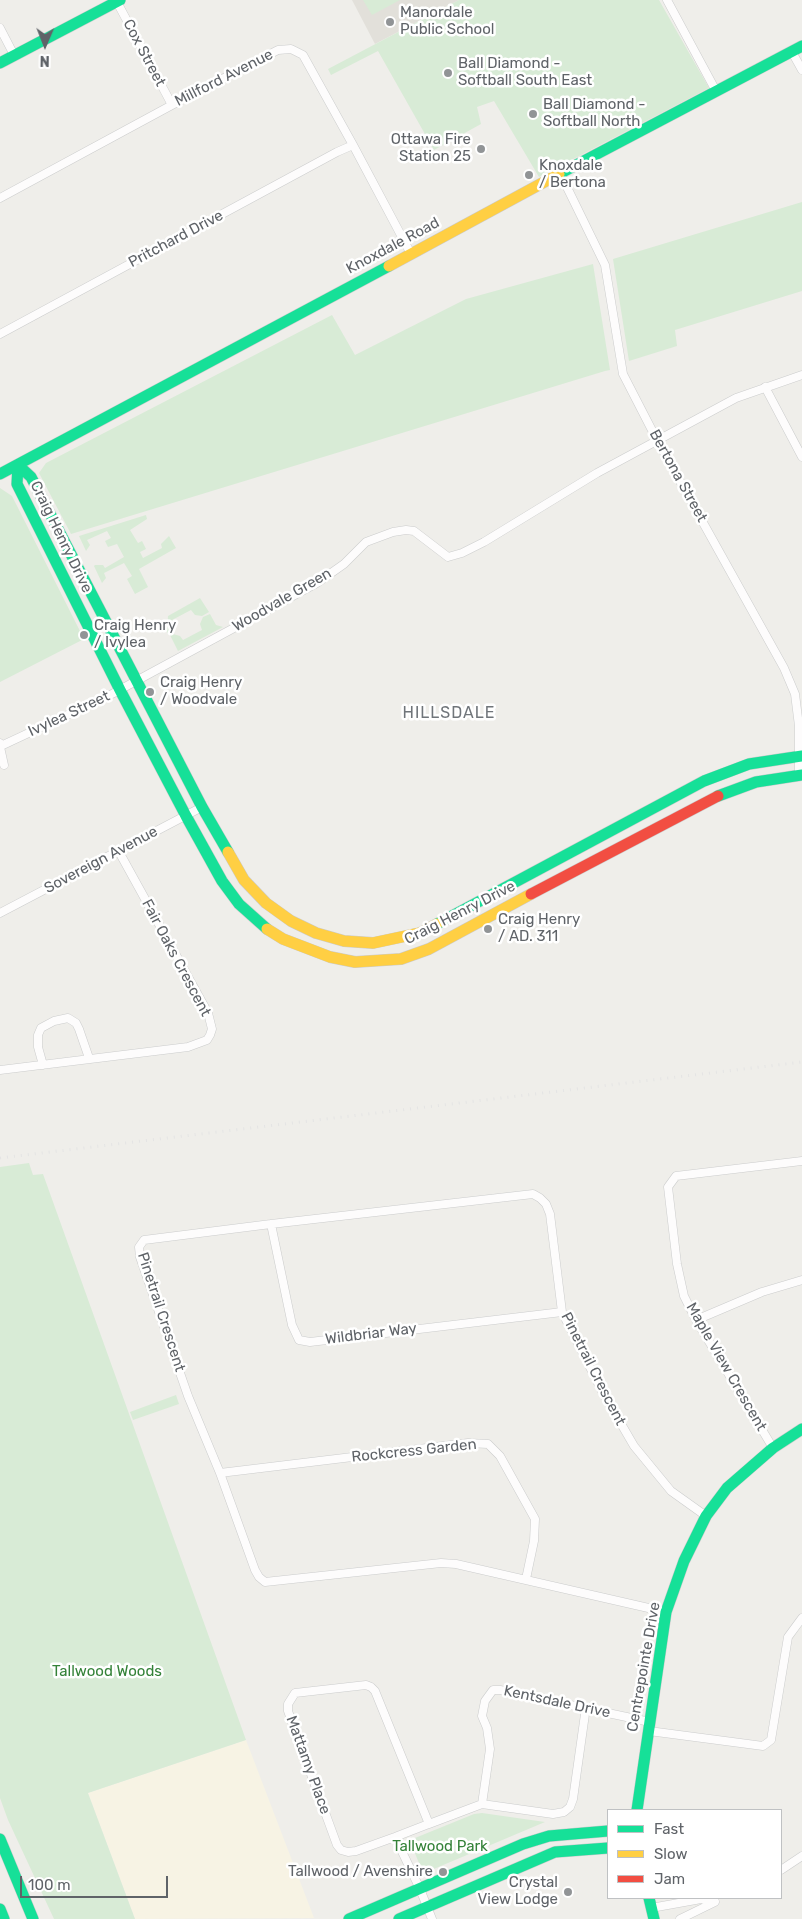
<!DOCTYPE html>
<style>
body{margin:0}
#map{position:relative;width:802px;height:1919px;overflow:hidden;background:#efeeea;font-family:Rubik,sans-serif}
canvas{display:block}
.legend{position:absolute;left:607px;top:1809px;width:175px;height:90px;box-sizing:border-box;background:#fff;border:1px solid #bfc1c3;margin:0;padding:6px 9px;list-style:none;font-size:15px;color:#5f6368}
.legend li{display:flex;align-items:center;gap:10px;height:25px}
.legend b{width:25px;border:1px solid #bfc1c3}
.north{position:absolute;left:20px;top:20px;width:50px;height:50px;-webkit-text-stroke:4px #fff;paint-order:stroke;rotate:181deg;font-size:14px;font-weight:700;line-height:20px;text-align:center;color:#5f6368}
.north::after{content:'';display:block;margin:auto;width:18px;height:22px;background:#5f6368;clip-path:polygon(50% 0,100% 100%,50% 72%,0 100%)}
.scale{position:absolute;left:20px;top:1876px;width:148px;height:22px;box-sizing:border-box;border:2px solid #5f6368;border-top:0;padding-left:6px;font-size:15px;line-height:18px;white-space:nowrap;color:#5f6368;-webkit-text-stroke:4px #fff;paint-order:stroke}
</style>
<div id="map">
<canvas width="802" height="1919"></canvas>
<ul class="legend">
<li><b style="height:6px;background:#16e098"></b>Fast</li>
<li><b style="height:6px;background:#ffcf43"></b>Slow</li>
<li><b style="height:6px;background:#f24e42"></b>Jam</li>
</ul>
<div class="north">N</div>
<div class="scale">100 m</div>
</div>
<script>
const context = document.querySelector('canvas').getContext('2d');
context.lineJoin = 'round';
function fillPath(path, color) {
  context.fillStyle = color;
  context.fill(path, 'evenodd');
}
function poly(rows) {
  const path = new Path2D();
  for (const r of rows) {
    path.moveTo(r[0], r[1]);
    for (let i = 2; i < r.length; i += 2) path.lineTo(r[i], r[i + 1]);
  }
  return path;
}
function strokePath(path, color, width, dash) {
  context.strokeStyle = color;
  context.lineWidth = width;
  context.lineCap = dash ? 'butt' : 'round';
  context.setLineDash(dash || []);
  context.stroke(path);
}
function drawText(font, color, halo, rows, align = 'center') {
  context.font = font + ' Rubik,sans-serif';
  context.lineWidth = 5;
  context.setLineDash([]);
  context.textBaseline = 'middle';
  context.strokeStyle = halo;
  context.fillStyle = color;
  for (const [text, x, y, turn = 0] of rows) {
    context.save();
    context.translate(x, y);
    context.rotate((+turn || 0) * Math.PI / 180);
    context.textAlign = isNaN(turn) ? turn : align;
    if (halo) context.strokeText(text, 0, 0);
    context.fillText(text, 0, 0);
    context.restore();
  }
}
const commercial = poly([
 [246,1740,314,1918,135,1919,88,1793]
]);
const education = poly([
 [352,0,459,0,375,44]
]);
const green = poly([
 [363,0,400,0,372,15],
 [459,0,659,0,709,88,539,177,494,101,477,107,481,124,434,150,378,51,331,75,328,69],
 [802,202,802,291,675,330,677,346,629,361,613,259],
 [593,264,610,370,605,371,71,534,39,473,46,463,332,315,355,355,466,299],
 [0,488,12,496,84,639,0,682],
 [146,515,147,519,130,530,138,543,142,541,146,549,140,552,143,558,162,548,161,544,169,536,176,548,139,569,148,587,135,594,127,579,132,576,124,563,104,573,106,578,102,583,94,566,95,565,103,565,105,568,124,557,117,544,108,547,105,541,111,538,107,531,87,540,90,545,86,551,79,536],
 [200,598,209,612,202,616,195,615,191,610,172,620,174,624,172,632,167,633,168,616],
 [210,614,216,625,223,627,178,651,170,635,173,634,180,636,183,640,202,630,200,624,203,617],
 [29,1163,33,1175,43,1174,246,1740,88,1793,135,1919,54,1919,8,1820,0,1798,0,1167],
 [176,1395,179,1404,133,1420,130,1412],
 [482,1813,545,1822,429,1871,421,1868,412,1846,415,1838,474,1814]
]);
const street = poly([
 [667,0,716,91],
 [117,2,172,105],
 [0,28,14,55],
 [792,52,802,70],
 [560,173,605,265,623,374,657,440,784,668,795,694,799,726,799,775],
 [0,198,172,105,278,50,291,49,303,55,353,145,411,254],
 [0,334,337,152,353,145],
 [765,387,802,457],
 [0,743,1,746,112,694,317,583,344,564,366,542,393,532,406,530,414,531,448,557,462,553,484,542,597,473,736,398,802,375],
 [0,747,4,765],
 [0,913,202,807],
 [43,1065,38,1047,38,1035,41,1028,54,1021,68,1018,76,1023,79,1029,89,1058],
 [0,1070,188,1047,207,1040,210,1035,212,1029,208,1013,118,850],
 [271,1224,292,1325,299,1340,310,1342,562,1312],
 [696,1320,762,1292,802,1280],
 [773,1448,696,1320,684,1296,677,1264,668,1187,676,1176,802,1161],
 [220,1473,468,1443,488,1444,500,1456,535,1519,534,1541,526,1579],
 [666,1612,456,1564,441,1563,265,1582,259,1577,255,1570,220,1473,188,1396,140,1257,139,1247,144,1240,271,1224,533,1194,540,1198,546,1204,550,1214,562,1312,602,1391,634,1446,671,1491,706,1516],
 [649,1731,763,1746,771,1740,788,1637,802,1618],
 [482,1804,490,1749,487,1728,482,1716,485,1701,493,1690,500,1690,650,1722],
 [429,1824,375,1691,371,1687,366,1685,295,1693,288,1704,288,1711,297,1736,337,1845,341,1850,348,1852,356,1851,395,1837,426,1825,429,1824,482,1804,553,1814,564,1812,570,1807,573,1799,586,1707],
 [395,1837,420,1889,432,1919],
 [781,1870,802,1856],
 [651,1908,701,1899,715,1902,680,1919]
]);
const fast = poly([
 [0,63,120,0],
 [559,174,802,46],
 [18,465,17,484,120,690,186,816,222,881,239,904,267,929],
 [18,465,31,477,202,807,228,852],
 [0,474,389,266],
 [718,796,756,782,802,775],
 [437,924,704,781,749,764,802,756],
 [637,1810,666,1612,684,1561,706,1516,727,1488,773,1448,802,1429],
 [0,1839,33,1919],
 [649,1898,654,1919],
 [0,1909,4,1919],
 [349,1919,523,1844,549,1836,608,1831],
 [399,1919,555,1852,608,1848]
]);
const slow = poly([
 [389,266,559,174],
 [228,852,244,880,266,903,291,921,316,933,344,941,373,943,420,933,437,924],
 [267,929,283,939,330,957,355,962,401,959,429,949,531,894]
]);
const jam = poly([
 [531,894,718,796]
]);
const rail = poly([
 [0,1158,802,1062]
]);
const markers = [
 [390,22,5,"#919496"],
 [448,73,5,"#919496"],
 [533,114,5,"#919496"],
 [481,149,5,"#919496"],
 [529,175,5,"#919496"],
 [84,635,5,"#919496"],
 [150,692,5,"#919496"],
 [488,929,5,"#919496"],
 [443,1872,5,"#919496"],
 [568,1892,5,"#919496"]
];
const poiNames = [
 ["Manordale",400,13],
 ["Public School",400,30],
 ["Ball Diamond -",458,64],
 ["Softball South East",458,81],
 ["Ball Diamond -",543,105],
 ["Softball North",543,122],
 ["Ottawa Fire",471,140,"right"],
 ["Station 25",471,157,"right"],
 ["Knoxdale",539,166],
 ["/ Bertona",539,183],
 ["Craig Henry",94,626],
 ["/ Ivylea",94,643],
 ["Craig Henry",160,683],
 ["/ Woodvale",160,700],
 ["Craig Henry",498,920],
 ["/ AD. 311",498,937],
 ["Tallwood / Avenshire",433,1872,"right"],
 ["Crystal",558,1883,"right"],
 ["View Lodge",558,1900,"right"]
];
const streetNames = [
 ["Cox Street",144,53,62],
 ["Millford Avenue",224,78,-27],
 ["Pritchard Drive",176,239,-28],
 ["Knoxdale Road",393,246,-28],
 ["Bertona Street",678,476,61],
 ["Craig Henry Drive",61,537,64],
 ["Woodvale Green",282,600,-30],
 ["Ivylea Street",69,714,-25],
 ["Sovereign Avenue",101,860,-28],
 ["Craig Henry Drive",460,913,-27],
 ["Fair Oaks Crescent",176,958,62],
 ["Pinetrail Crescent",161,1312,72],
 ["Wildbriar Way",371,1334,-7],
 ["Maple View Crescent",726,1367,60],
 ["Pinetrail Crescent",593,1369,63],
 ["Rockcress Garden",414,1451,-6],
 ["Centrepointe Drive",644,1667,-80],
 ["Kentsdale Drive",557,1702,12],
 ["Mattamy Place",308,1765,70]
];
const parkNames = [
 ["Tallwood Woods",107,1672],
 ["Tallwood Park",440,1847]
];
const neighbourhoodNames = [
 ["HILLSDALE",449,713]
];
fillPath(commercial, '#f7f3e4');
fillPath(education, '#e2e0da');
fillPath(green, '#d8ebd6');
strokePath(street, '#cbcccc', 9);
strokePath(fast, '#cacacb', 12);
strokePath(slow, '#cacacb', 12);
strokePath(jam, '#cacacb', 12);
strokePath(street, '#fdfcfc', 8);
strokePath(fast, '#16e098', 11);
strokePath(slow, '#ffcf43', 11);
strokePath(jam, '#f24e42', 11);
strokePath(rail, '#e4e4e4', 3, [1, 6]);
for (const [x, y, r, color] of markers) {
  const dot = new Path2D();
  dot.arc(x, y, r, 0, 2 * Math.PI);
  context.fillStyle = color;
  context.fill(dot);
  strokePath(dot, '#fff', 2);
}
drawText('15px', '#5f6368', '#fff', poiNames, 'left');
drawText('15px', '#5f6368', '#fff', streetNames);
drawText('15px', '#348238', '#fff', parkNames);
context.letterSpacing = '1px';
drawText('16px', '#70757a', '#fff', neighbourhoodNames);
context.letterSpacing = '0px';
</script>
